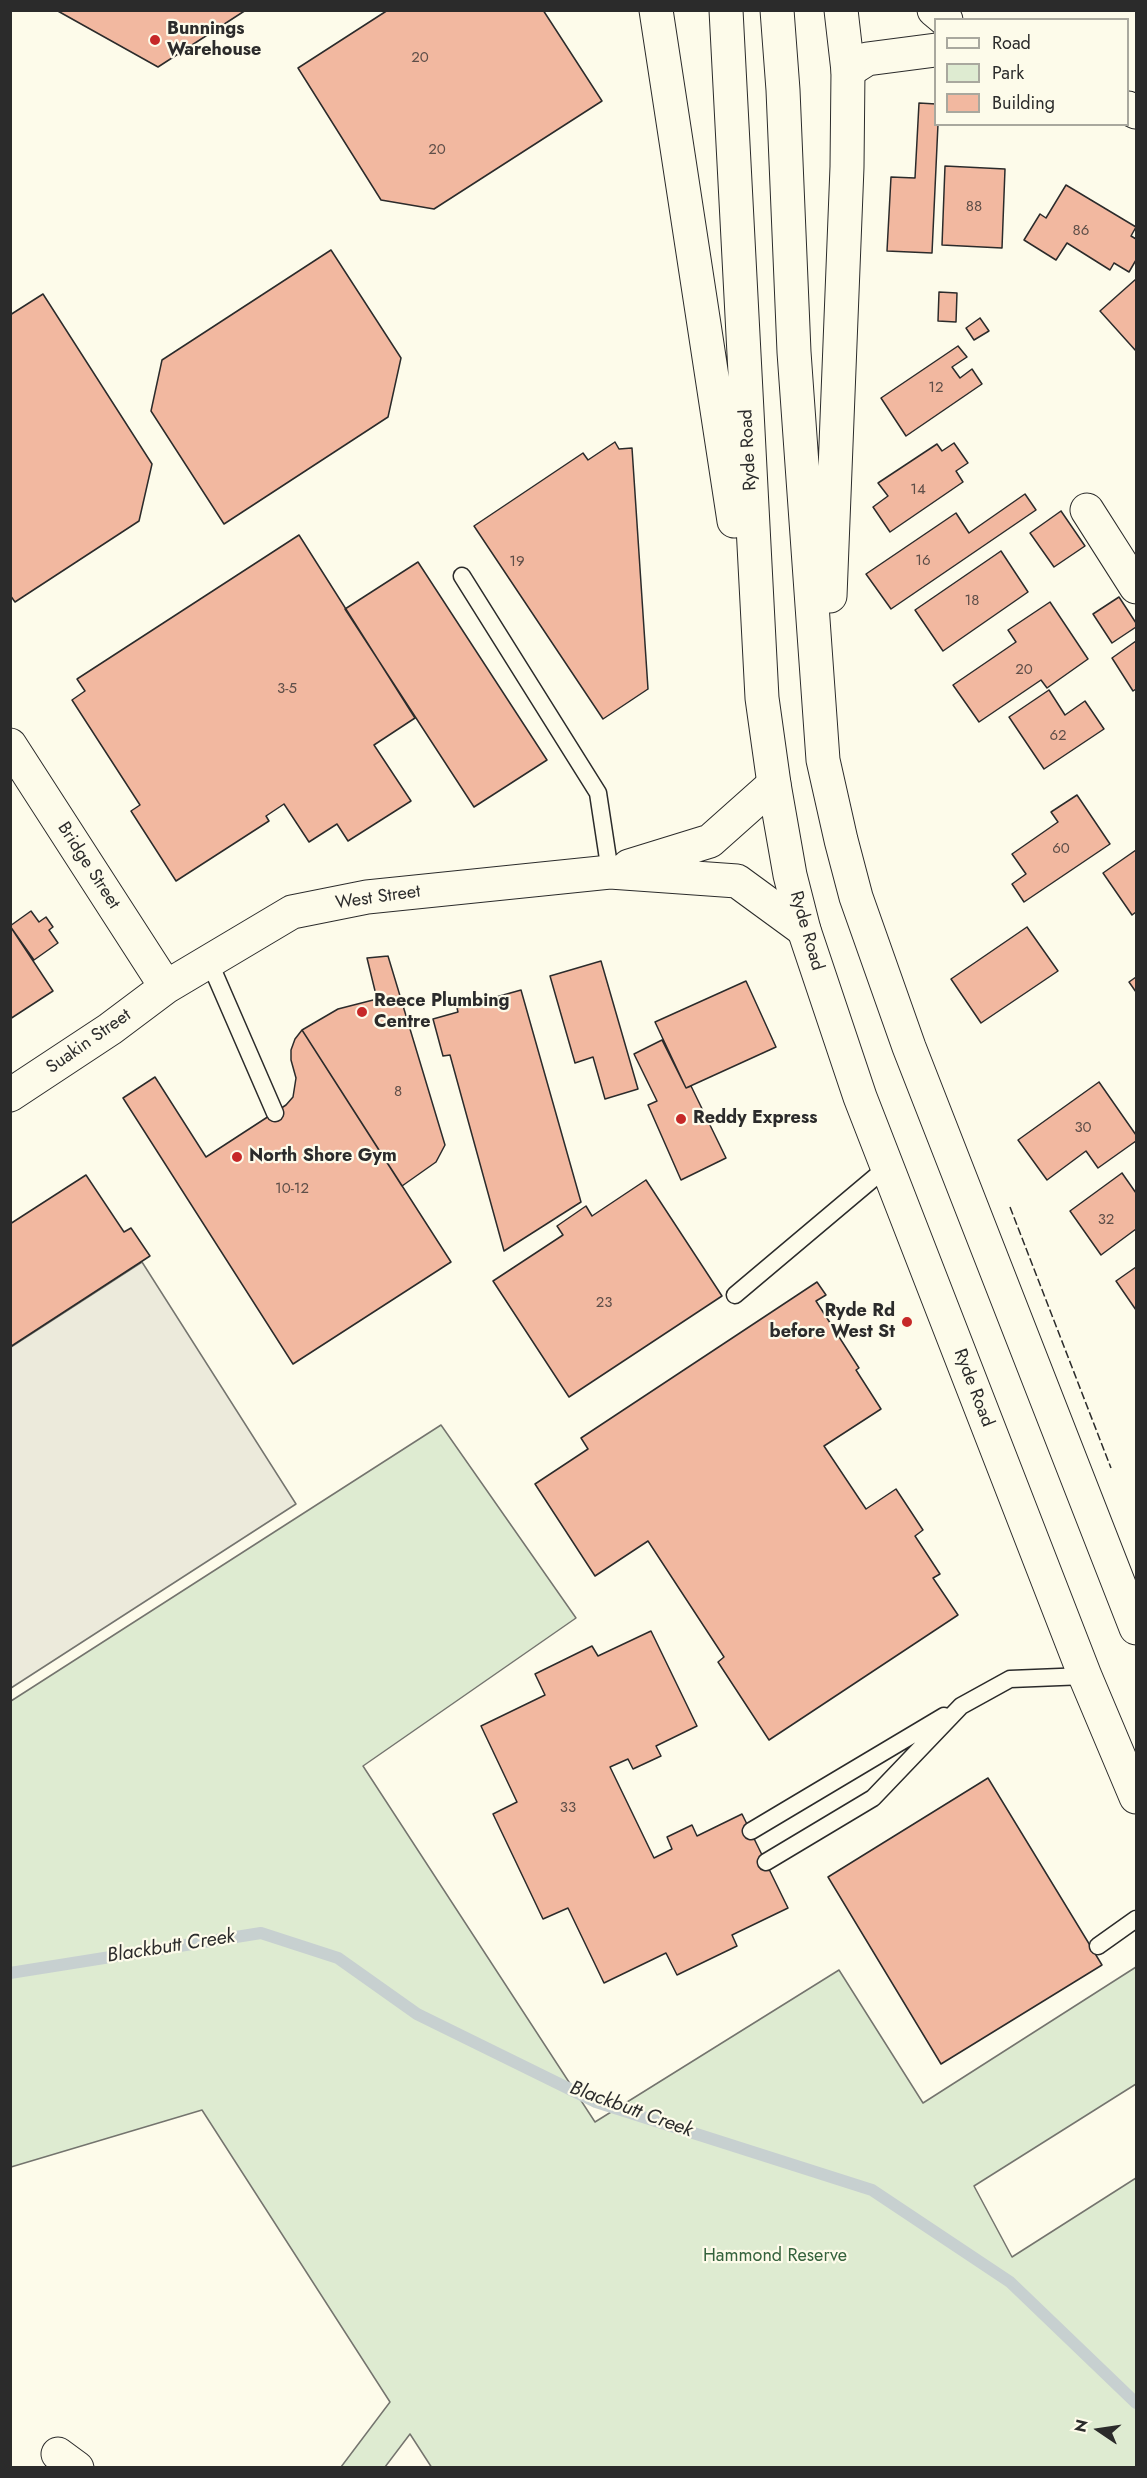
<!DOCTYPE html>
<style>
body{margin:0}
#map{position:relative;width:1147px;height:2478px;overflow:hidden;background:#fdfbea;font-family:Jost,sans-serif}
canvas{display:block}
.frame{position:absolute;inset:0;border:12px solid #2b2b2b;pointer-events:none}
.legend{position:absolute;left:934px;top:18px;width:195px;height:108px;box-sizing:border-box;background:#fdfbea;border:2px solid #a9a89e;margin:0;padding:8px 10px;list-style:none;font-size:18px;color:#2b2b2b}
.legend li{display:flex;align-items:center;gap:12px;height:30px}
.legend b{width:30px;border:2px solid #a9a89e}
.north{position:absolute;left:1069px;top:2400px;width:60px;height:60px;-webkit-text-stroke:4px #fdfbea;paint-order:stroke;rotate:283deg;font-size:16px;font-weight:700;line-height:24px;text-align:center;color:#2b2b2b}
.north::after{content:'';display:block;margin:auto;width:21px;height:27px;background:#2b2b2b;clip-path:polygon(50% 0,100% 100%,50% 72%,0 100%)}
</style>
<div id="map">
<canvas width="1147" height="2478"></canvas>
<div class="frame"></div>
<ul class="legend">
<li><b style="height:8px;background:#fdfbea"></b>Road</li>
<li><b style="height:16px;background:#deebd1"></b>Park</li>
<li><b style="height:16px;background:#f2b8a0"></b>Building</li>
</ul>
<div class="north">N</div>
</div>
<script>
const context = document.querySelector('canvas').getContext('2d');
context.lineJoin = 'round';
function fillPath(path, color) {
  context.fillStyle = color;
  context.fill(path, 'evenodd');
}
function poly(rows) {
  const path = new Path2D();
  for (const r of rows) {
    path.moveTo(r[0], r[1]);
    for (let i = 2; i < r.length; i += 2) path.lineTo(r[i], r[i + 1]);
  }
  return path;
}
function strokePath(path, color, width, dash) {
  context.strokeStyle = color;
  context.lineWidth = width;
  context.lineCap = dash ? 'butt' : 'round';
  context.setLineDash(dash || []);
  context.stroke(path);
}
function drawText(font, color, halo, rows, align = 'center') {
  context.font = font + ' Jost,sans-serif';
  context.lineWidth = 4.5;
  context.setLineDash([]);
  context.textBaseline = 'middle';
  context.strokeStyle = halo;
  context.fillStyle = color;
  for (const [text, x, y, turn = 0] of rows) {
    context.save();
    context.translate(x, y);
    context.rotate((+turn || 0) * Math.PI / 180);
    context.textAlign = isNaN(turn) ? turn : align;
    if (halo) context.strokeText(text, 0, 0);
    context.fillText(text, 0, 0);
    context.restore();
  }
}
const green = poly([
 [441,1425,576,1618,363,1766,595,2122,839,1970,923,2103,1136,1967,1136,2084,974,2186,1012,2257,1136,2178,1136,2467,432,2468,410,2434,385,2467,341,2467,390,2402,202,2110,11,2167,11,1701,441,1425]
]);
const parking = poly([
 [142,1262,296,1504,11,1688,11,1347,142,1262]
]);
const stream = poly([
 [10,1973,261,1933,338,1958,417,2014,596,2102,872,2190,1010,2282,1136,2403]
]);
const building = poly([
 [56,10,246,10,158,67,56,10],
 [388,10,543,10,602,101,434,209,381,200,298,68,388,10],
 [919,103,936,104,936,124,938,124,932,253,887,251,891,177,915,178,919,103],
 [945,166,1005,169,1002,248,942,245,945,166],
 [1066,185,1136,227,1131,236,1136,239,1136,260,1129,272,1114,263,1110,270,1067,243,1056,260,1024,240,1040,214,1046,218,1066,185],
 [331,250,401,358,388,417,224,524,151,411,162,360,331,250],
 [1136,279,1136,351,1100,311,1136,279],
 [939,292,957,293,956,322,938,321,939,292],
 [43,294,152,464,139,521,15,602,10,595,10,315,43,294],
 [980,318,989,331,974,340,966,328,980,318],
 [958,346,967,357,952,367,960,378,972,369,982,384,906,436,881,398,958,346],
 [615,442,619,449,632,448,648,689,603,719,474,526,583,453,588,460,615,442],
 [954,443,968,463,956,471,963,482,890,532,873,507,888,496,878,483,937,444,942,451,954,443],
 [1025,494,1036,510,891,609,866,574,956,513,969,533,1025,494],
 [1061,511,1085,546,1054,567,1030,533,1061,511],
 [299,535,415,718,374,745,411,801,348,841,337,824,309,842,284,804,266,816,269,821,176,881,131,811,140,805,72,700,85,691,77,679,299,535],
 [1001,551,1028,592,943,651,915,610,1001,551],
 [418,562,547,760,474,807,345,609,418,562],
 [1119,597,1136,623,1136,627,1112,643,1093,614,1119,597],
 [1050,602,1088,659,1047,688,1041,680,979,722,953,685,1016,642,1008,630,1050,602],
 [1136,641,1136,689,1133,691,1112,658,1136,641],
 [1049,690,1065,715,1085,701,1104,729,1044,769,1009,717,1049,690],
 [1077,795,1110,844,1024,902,1012,884,1026,874,1012,854,1058,822,1051,812,1077,795],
 [1136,850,1136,912,1132,915,1103,873,1136,850],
 [31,911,39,922,46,917,53,927,49,930,58,943,34,960,10,926,31,911],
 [10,926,53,991,10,1019,10,926],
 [1027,927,1058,971,981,1023,951,979,1027,927],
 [388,956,445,1145,436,1162,402,1186,302,1030,338,1009,377,999,367,958,388,956],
 [601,961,638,1089,605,1099,593,1057,575,1063,550,976,601,961],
 [1136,977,1136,992,1129,982,1136,977],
 [746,981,776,1047,686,1088,655,1022,746,981],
 [521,990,581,1202,504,1251,450,1055,443,1056,433,1019,458,1012,457,1008,521,990],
 [302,1030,451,1262,293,1364,123,1098,155,1077,206,1157,286,1105,293,1097,296,1078,291,1060,291,1050,295,1039,302,1030],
 [662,1040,686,1088,691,1086,726,1158,681,1180,648,1105,657,1101,634,1054,662,1040],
 [1099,1082,1136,1135,1136,1141,1098,1168,1086,1151,1047,1180,1018,1140,1099,1082],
 [1122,1173,1136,1193,1136,1229,1101,1255,1070,1211,1122,1173],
 [86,1175,124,1232,131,1228,150,1256,10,1347,10,1224,86,1175],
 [646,1180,722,1296,569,1397,493,1281,563,1235,557,1226,586,1206,592,1216,646,1180],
 [1136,1267,1136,1310,1116,1281,1136,1267],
 [817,1282,826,1295,816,1301,859,1368,856,1370,881,1409,824,1446,866,1509,896,1489,923,1530,915,1536,940,1574,933,1578,958,1615,769,1740,718,1662,724,1657,648,1541,595,1576,535,1484,588,1449,581,1438,817,1282],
 [651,1631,697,1726,656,1746,661,1756,633,1769,628,1759,610,1767,654,1858,672,1849,667,1837,692,1825,697,1836,742,1814,788,1908,732,1935,737,1946,677,1975,666,1953,604,1983,568,1908,543,1919,493,1814,517,1802,481,1726,545,1695,535,1674,592,1646,598,1656,651,1631],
 [988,1778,1102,1965,941,2064,828,1877,988,1778]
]);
const lane = poly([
 [462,576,598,793,610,872],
 [209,961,275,1113],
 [735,1295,887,1167],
 [751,1831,944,1716],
 [766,1862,873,1798,961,1706,1010,1679,1085,1676],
 [1098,1946,1136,1919]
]);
const street = poly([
 [934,10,946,20],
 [848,71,867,59,936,50],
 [1128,108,1136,112],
 [1087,510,1136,587],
 [10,745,166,987],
 [629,866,710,841,774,784],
 [10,1095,110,1029,166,987,292,912,367,897,610,872,737,881,804,930],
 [58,2454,77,2468]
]);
const highway = poly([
 [656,10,734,521],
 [726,10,762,698,774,784,790,875,804,930,860,1097,1085,1676,1136,1797],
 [777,10,783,90,794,352,823,760,841,840,856,897,909,1047,1136,1628],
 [830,596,847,167,848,71,841,10]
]);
const fence = poly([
 [1010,1207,1111,1468]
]);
const markers = [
 [155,40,6,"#c62828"],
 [362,1012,6,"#c62828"],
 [681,1119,6,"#c62828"],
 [237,1157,6,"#c62828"],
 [907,1322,6,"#c62828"]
];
const numberNames = [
 ["20",420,58],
 ["20",437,150],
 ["88",974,207],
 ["86",1081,231],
 ["12",936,388],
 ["14",918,490],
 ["16",923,561],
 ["19",517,562],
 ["18",972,601],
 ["20",1024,670],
 ["3-5",287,689],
 ["62",1058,736],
 ["60",1061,849],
 ["8",398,1092],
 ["30",1083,1128],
 ["10-12",292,1189],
 ["32",1106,1220],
 ["23",604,1303],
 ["33",568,1808]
];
const poiNames = [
 ["Bunnings",167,30],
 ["Warehouse",167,51],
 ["Reece Plumbing",374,1002],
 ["Centre",374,1023],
 ["Reddy Express",693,1119],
 ["North Shore Gym",249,1157],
 ["Ryde Rd",895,1312,"right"],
 ["before West St",895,1333,"right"]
];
const streetNames = [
 ["Ryde Road",749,450,-93],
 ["Bridge Street",88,866,57],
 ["West Street",378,898,-8],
 ["Ryde Road",806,931,74],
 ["Suakin Street",89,1042,-35],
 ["Ryde Road",973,1388,69]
];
const parkNames = [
 ["Hammond Reserve",775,2257]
];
const waterNames = [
 ["Blackbutt Creek",171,1947,-9],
 ["Blackbutt Creek",631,2110,20]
];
fillPath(green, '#deebd1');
strokePath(green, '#74746e', 1.5);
fillPath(parking, '#eceadb');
strokePath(parking, '#74746e', 1.5);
strokePath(stream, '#c7d0d0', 12);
fillPath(building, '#f2b8a0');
strokePath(building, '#2b2b2b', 1.5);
strokePath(lane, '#2b2b2b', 19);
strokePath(street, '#2b2b2b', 35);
strokePath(highway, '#2b2b2b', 35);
strokePath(lane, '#fdfbea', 16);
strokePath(street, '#fdfbea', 33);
strokePath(highway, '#fdfbea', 33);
strokePath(fence, '#2b2b2b', 1.5, [8, 3]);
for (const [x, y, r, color] of markers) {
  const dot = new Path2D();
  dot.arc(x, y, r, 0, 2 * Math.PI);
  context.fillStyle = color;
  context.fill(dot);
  strokePath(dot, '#fdfbea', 2);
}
drawText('15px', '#5d4e48', null, numberNames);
drawText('bold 18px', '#2b2b2b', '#fdfbea', poiNames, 'left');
drawText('18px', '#2b2b2b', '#fdfbea', streetNames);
drawText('18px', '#34623c', '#fdfbea', parkNames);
drawText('italic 20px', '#2b2b2b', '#fdfbea', waterNames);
</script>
